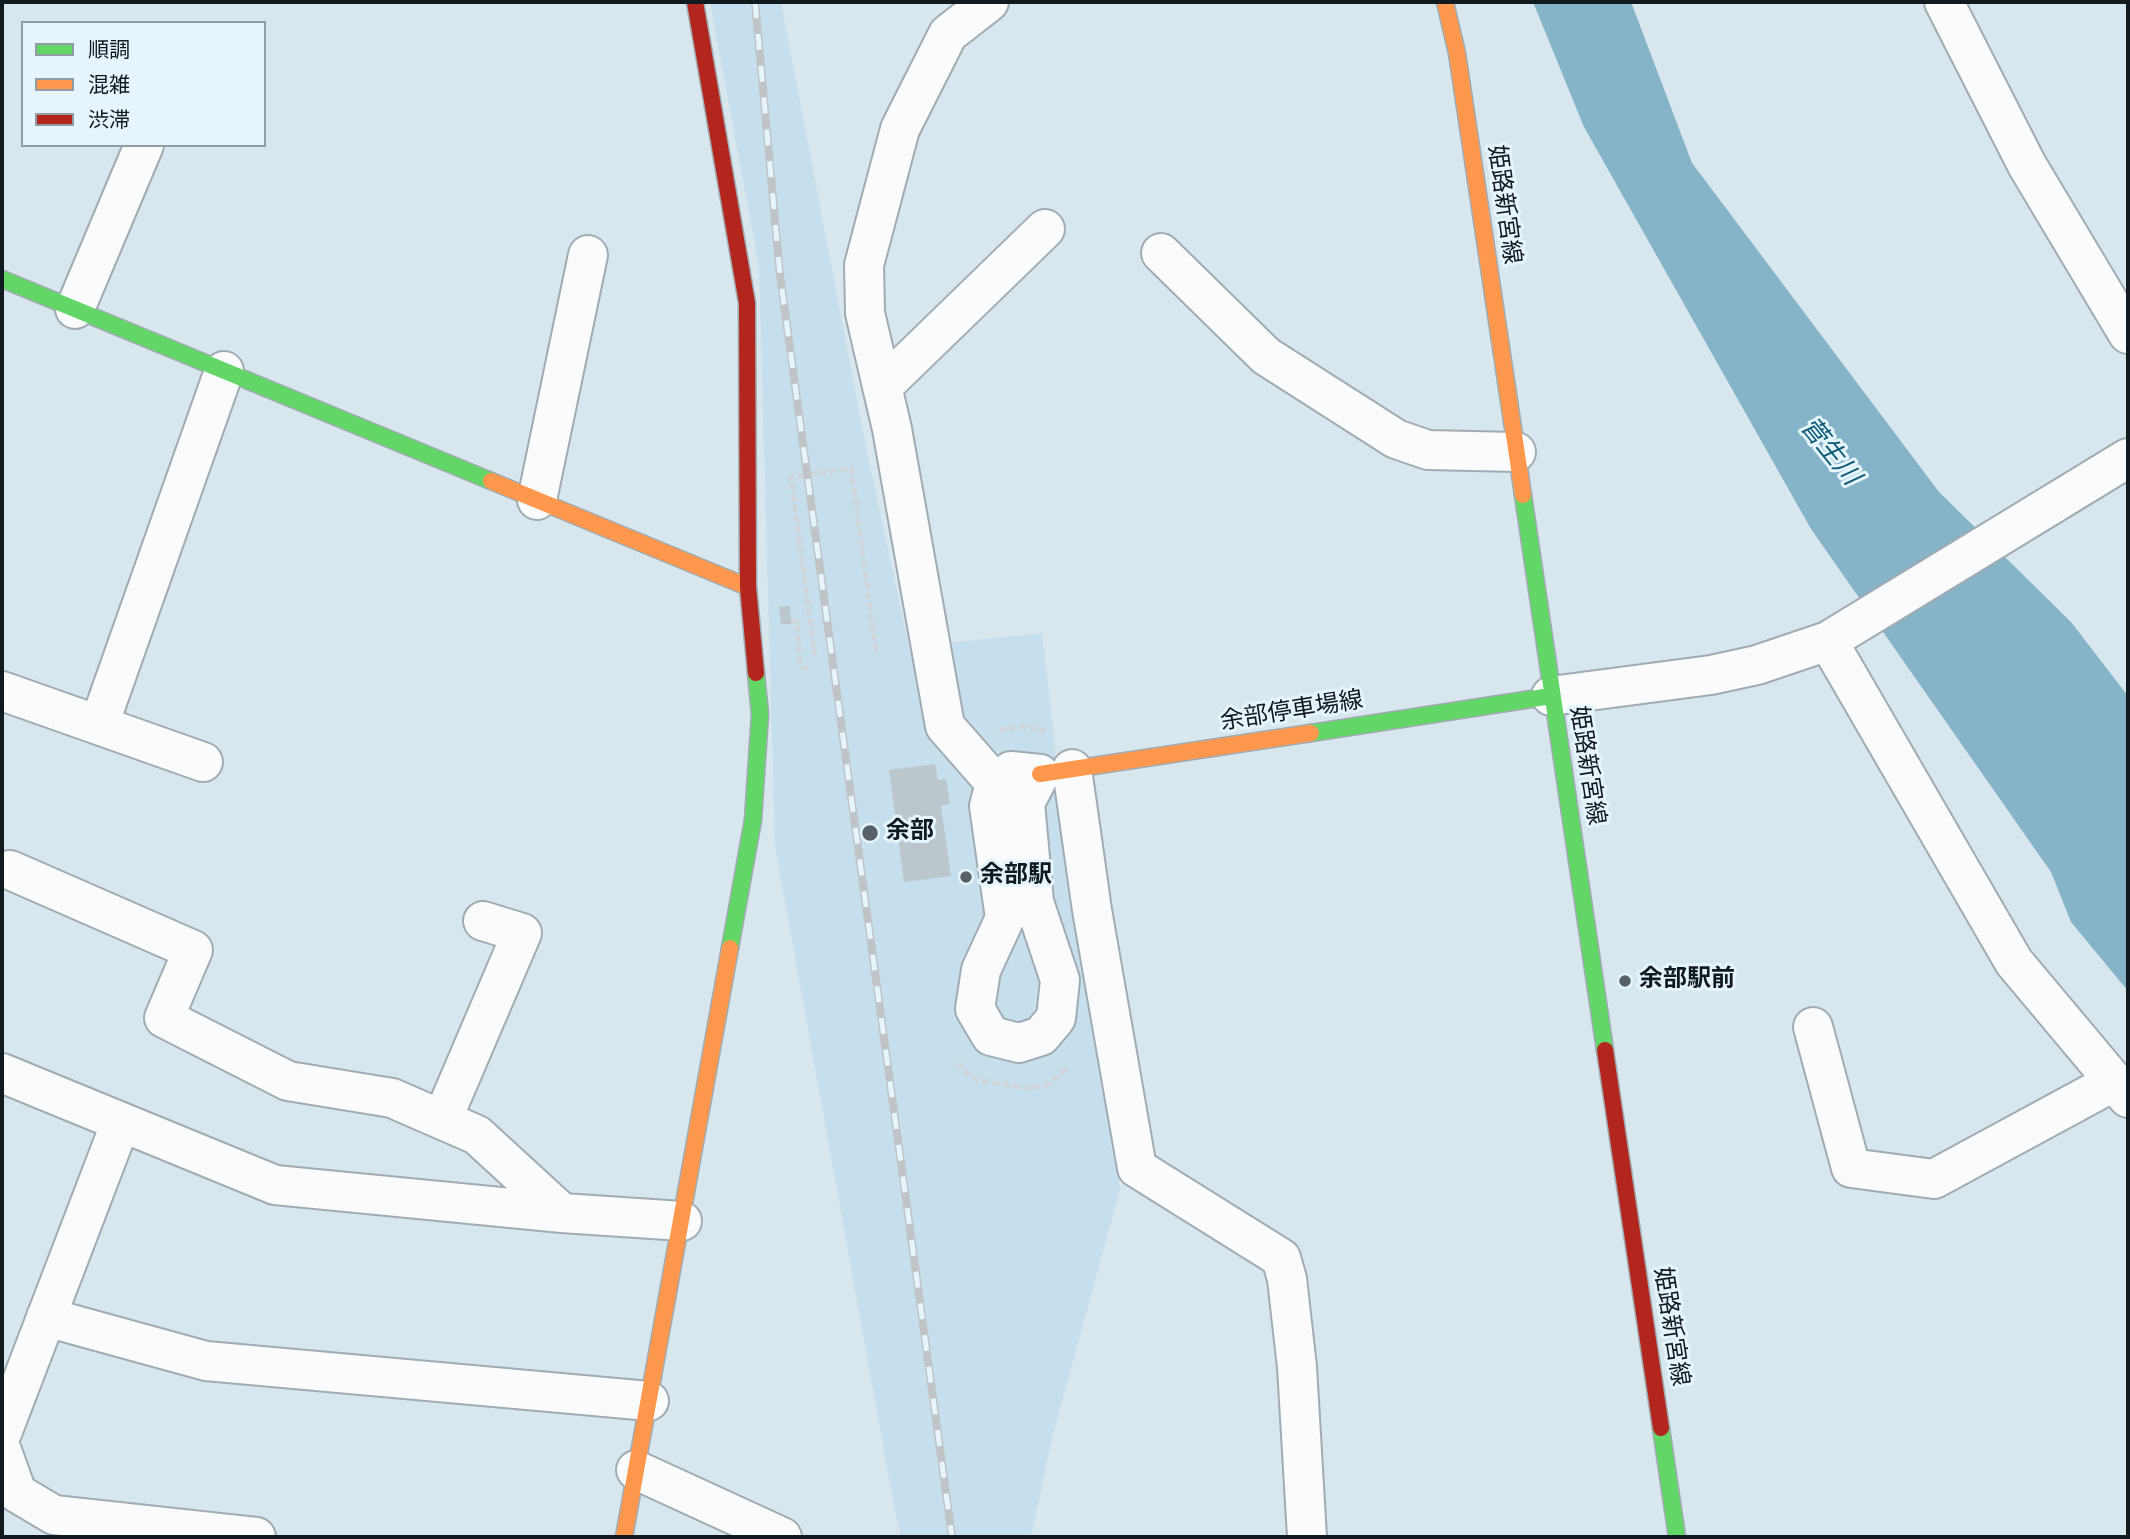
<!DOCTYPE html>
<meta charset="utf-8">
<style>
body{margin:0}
#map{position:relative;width:2130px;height:1539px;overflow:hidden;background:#d8e6ee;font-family:Spectral,"Noto Sans JP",serif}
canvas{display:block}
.frame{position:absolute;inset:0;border:4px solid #111a1e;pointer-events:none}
.legend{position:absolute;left:21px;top:21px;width:245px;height:126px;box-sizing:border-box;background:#e6f5fd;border:2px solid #919da4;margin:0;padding:9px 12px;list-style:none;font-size:21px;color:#111a1e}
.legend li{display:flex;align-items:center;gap:14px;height:35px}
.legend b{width:35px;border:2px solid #919da4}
</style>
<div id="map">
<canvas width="2130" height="1539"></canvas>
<div class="frame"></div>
<ul class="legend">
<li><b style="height:9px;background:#63d668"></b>順調</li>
<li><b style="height:9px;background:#ff974d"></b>混雑</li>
<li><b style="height:9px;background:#b3261e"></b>渋滞</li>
</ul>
</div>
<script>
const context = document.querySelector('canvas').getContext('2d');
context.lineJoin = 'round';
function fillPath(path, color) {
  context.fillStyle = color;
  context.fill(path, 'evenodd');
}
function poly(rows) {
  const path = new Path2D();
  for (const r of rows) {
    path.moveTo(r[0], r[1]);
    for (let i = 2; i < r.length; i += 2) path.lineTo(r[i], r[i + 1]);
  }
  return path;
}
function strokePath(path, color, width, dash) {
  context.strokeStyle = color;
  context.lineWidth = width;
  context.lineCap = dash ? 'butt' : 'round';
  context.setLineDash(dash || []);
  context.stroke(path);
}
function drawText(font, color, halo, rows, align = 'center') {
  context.font = font + ' Spectral,"Noto Sans JP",serif';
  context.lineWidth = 6;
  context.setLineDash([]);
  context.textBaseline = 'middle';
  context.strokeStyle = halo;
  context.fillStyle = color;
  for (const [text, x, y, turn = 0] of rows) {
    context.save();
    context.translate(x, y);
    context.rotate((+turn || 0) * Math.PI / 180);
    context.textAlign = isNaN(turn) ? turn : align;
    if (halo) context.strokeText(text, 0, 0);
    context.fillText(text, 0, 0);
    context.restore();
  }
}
const built = poly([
 [710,2,781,2,865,442,909,647,1042,633,1067,853,1120,1189,1052,1438,1031,1537,901,1537,894,1506,775,846,759,266]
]);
const water = poly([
 [1533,2,1631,2,1692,163,1939,492,2071,622,2128,696,2128,991,2071,922,2051,872,1811,529,1584,127]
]);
const building = poly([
 [790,606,791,624,781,624,779,607],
 [935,764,938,780,946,779,950,804,941,806,951,876,904,882,889,770]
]);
const path = poly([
 [791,622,797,621,800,665,808,669],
 [815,657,791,477,851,468,876,650],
 [999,730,1023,726,1045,731],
 [959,1062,962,1070,977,1080,1026,1088,1045,1086,1068,1068]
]);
const street = poly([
 [989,2,948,34,900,129,864,265,865,313,892,429,945,726,995,783],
 [1944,2,2027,165,2128,334],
 [1161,253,1266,356,1396,439,1428,450,1516,452],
 [75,309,144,145],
 [882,387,1045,229],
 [537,500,588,255],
 [1828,641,2014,962,2128,1098],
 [2,691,203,762],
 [1551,696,1711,675,1757,665,1828,641,2128,458],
 [99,725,224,371],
 [1072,769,1092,910,1137,1168,1281,1258,1287,1279,1297,1367,1307,1537],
 [1011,771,1040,774,1025,803,1034,902,1060,980,1056,1018,1041,1036,1019,1043,991,1036,975,1009,981,970,1005,918,989,806,995,783,1011,771],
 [10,870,193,950,164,1018,288,1081,392,1098,477,1135,562,1213],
 [1813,1027,1851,1168,1934,1179,2115,1081],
 [2,1073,275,1185,562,1213,682,1221],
 [442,1120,522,933,483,921],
 [46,1317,206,1361,649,1401],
 [2,1433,121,1122],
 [2,1451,17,1493,54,1515,256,1537],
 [636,1470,782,1537]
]);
const fast = poly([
 [2,279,491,481],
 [1523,495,1605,1050],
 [1311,733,1551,696],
 [730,948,753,820,760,714,756,673],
 [1661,1428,1677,1537]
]);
const slow = poly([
 [1445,2,1457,53,1523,495],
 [491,481,748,587],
 [1040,774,1311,733],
 [624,1537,730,948]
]);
const jam = poly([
 [695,2,747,303,748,587,756,673],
 [1605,1050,1661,1428]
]);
const rail = poly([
 [755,2,780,275,952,1537]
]);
const markers = [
 [870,833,9,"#576167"],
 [966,877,7,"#576167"],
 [1625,981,7,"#576167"]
];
const streetNames = [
 ["姫路新宮線",1502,205,82],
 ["余部停車場線",1292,713,-9],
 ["姫路新宮線",1585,766,81],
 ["姫路新宮線",1669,1327,81]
];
const poiNames = [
 ["余部",886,833],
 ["余部駅",980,877],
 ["余部駅前",1639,981]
];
const waterNames = [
 ["菅生川",1828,453,51]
];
fillPath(built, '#c6dfec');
fillPath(water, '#85b3c8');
fillPath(building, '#bcc7cd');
strokePath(street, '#a1acb2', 42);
strokePath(fast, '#a1acb2', 19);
strokePath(slow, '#a1acb2', 19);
strokePath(jam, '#a1acb2', 19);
strokePath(path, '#d1d5d7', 4.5, [7, 3.5]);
strokePath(street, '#f9fbfc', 38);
strokePath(fast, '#63d668', 16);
strokePath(slow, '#ff974d', 16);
strokePath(jam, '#b3261e', 16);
strokePath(rail, '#c0c4c6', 8);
strokePath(rail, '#e6f5fd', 5, [16]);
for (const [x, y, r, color] of markers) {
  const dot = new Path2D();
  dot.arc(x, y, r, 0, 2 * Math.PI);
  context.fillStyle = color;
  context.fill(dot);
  strokePath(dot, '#e6f5fd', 2.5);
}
drawText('24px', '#111a1e', '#e6f5fd', streetNames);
drawText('bold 24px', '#111a1e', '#e6f5fd', poiNames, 'left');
drawText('italic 26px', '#0d5c77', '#e6f5fd', waterNames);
</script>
